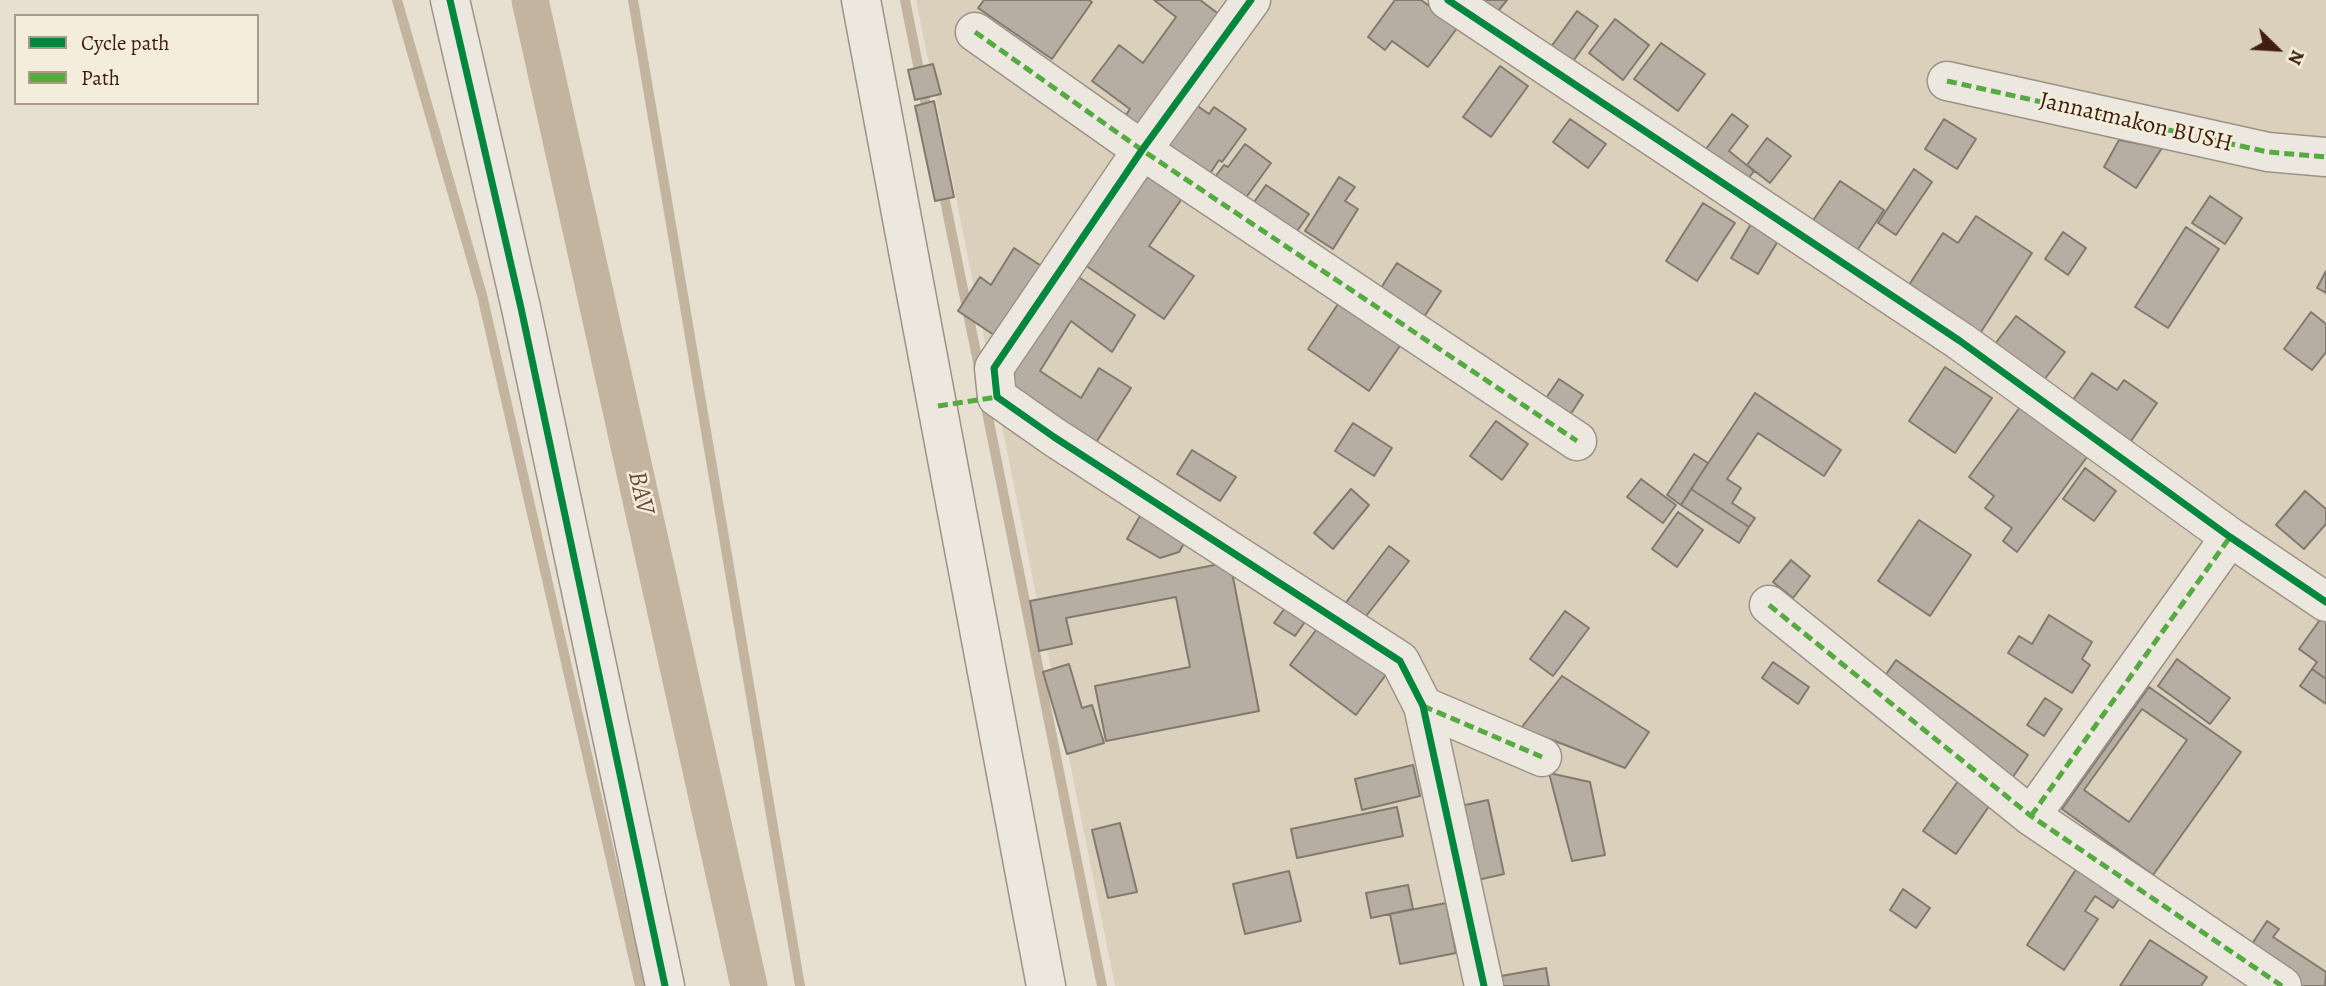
<!DOCTYPE html>
<style>
body{margin:0}
#map{position:relative;width:2326px;height:986px;overflow:hidden;background:#e7e0d1;font-family:Alegreya,serif}
canvas{display:block}
.legend{position:absolute;left:14px;top:14px;width:245px;height:91px;box-sizing:border-box;background:#f5eddb;border:2px solid #ac9a89;margin:0;padding:9px 12px;list-style:none;font-size:21px;color:#3f1e0f}
.legend li{display:flex;align-items:center;gap:14px;height:35px}
.legend b{width:35px;border:2px solid #ac9a89}
.north{position:absolute;left:2242px;top:14px;width:70px;height:70px;-webkit-text-stroke:5px #f5eddb;paint-order:stroke;rotate:114deg;font-size:19px;font-weight:700;line-height:28px;text-align:center;color:#3f1e0f}
.north::after{content:'';display:block;margin:auto;width:24px;height:32px;background:#3f1e0f;clip-path:polygon(50% 0,100% 100%,50% 72%,0 100%)}
</style>
<div id="map">
<canvas width="2326" height="986"></canvas>
<ul class="legend">
<li><b style="height:9px;background:#00873e"></b>Cycle path</li>
<li><b style="height:9px;background:#56aa41"></b>Path</li>
</ul>
<div class="north">N</div>
</div>
<script>
const context = document.querySelector('canvas').getContext('2d');
context.lineJoin = 'round';
function fillPath(path, color) {
  context.fillStyle = color;
  context.fill(path, 'evenodd');
}
function poly(rows) {
  const path = new Path2D();
  for (const r of rows) {
    path.moveTo(r[0], r[1]);
    for (let i = 2; i < r.length; i += 2) path.lineTo(r[i], r[i + 1]);
  }
  return path;
}
function strokePath(path, color, width, dash) {
  context.strokeStyle = color;
  context.lineWidth = width;
  context.lineCap = dash ? 'butt' : 'round';
  context.setLineDash(dash || []);
  context.stroke(path);
}
function drawText(font, color, halo, rows, align = 'center') {
  context.font = font + ' Alegreya,serif';
  context.lineWidth = 5;
  context.setLineDash([]);
  context.textBaseline = 'middle';
  context.strokeStyle = halo;
  context.fillStyle = color;
  for (const [text, x, y, turn = 0] of rows) {
    context.save();
    context.translate(x, y);
    context.rotate((+turn || 0) * Math.PI / 180);
    context.textAlign = isNaN(turn) ? turn : align;
    if (halo) context.strokeText(text, 0, 0);
    context.fillText(text, 0, 0);
    context.restore();
  }
}
const green = poly([
 [916,0,2326,0,2326,986,1115,986]
]);
const stream = poly([
 [397,0,482,295,640,986],
 [633,0,800,986],
 [905,0,928,115],
 [942,186,980,372],
 [985,402,1102,986]
]);
const canal = poly([
 [530,0,749,986]
]);
const building = poly([
 [984,0,1089,0,1092,2,1052,59,978,8,984,0],
 [1154,0,1200,0,1228,21,1145,134,1124,118,1130,109,1092,81,1119,45,1143,63,1176,17,1154,0],
 [1395,0,1421,0,1458,27,1428,67,1392,41,1385,50,1368,37,1395,0],
 [1484,0,1507,0,1494,16,1480,5,1484,0],
 [1577,11,1598,26,1569,67,1548,51,1577,11],
 [1615,19,1649,45,1623,80,1589,53,1615,19],
 [1661,43,1705,74,1678,111,1634,79,1661,43],
 [933,64,941,94,915,100,908,70,933,64],
 [1500,66,1528,86,1491,137,1463,117,1500,66],
 [934,101,954,197,935,201,915,106,934,101],
 [1192,102,1209,114,1214,107,1246,129,1222,162,1219,160,1209,175,1164,143,1192,102],
 [1732,114,1748,126,1729,151,1754,171,1742,187,1697,161,1732,114],
 [1570,119,1606,144,1588,168,1553,142,1570,119],
 [1944,119,1976,139,1957,169,1925,149,1944,119],
 [1767,138,1791,156,1770,183,1747,165,1767,138],
 [2119,140,2162,148,2136,188,2104,167,2119,140],
 [1245,144,1271,163,1242,203,1212,181,1224,165,1228,167,1245,144],
 [1151,161,1190,187,1149,246,1194,276,1164,319,1082,263,1151,161],
 [1914,169,1932,182,1896,235,1878,223,1914,169],
 [1339,177,1355,187,1345,201,1358,209,1333,249,1305,231,1339,177],
 [1840,181,1884,210,1856,252,1812,222,1840,181],
 [1266,185,1309,214,1293,237,1250,208,1266,185],
 [2210,196,2242,218,2225,244,2192,223,2210,196],
 [1703,203,1735,223,1697,281,1666,261,1703,203],
 [1976,216,2032,253,1979,335,1907,288,1943,233,1958,243,1976,216],
 [1751,224,1778,241,1758,274,1731,258,1751,224],
 [2186,227,2219,249,2168,328,2135,307,2186,227],
 [2063,232,2086,248,2068,275,2045,259,2063,232],
 [1014,248,1046,269,1000,339,958,311,980,277,991,285,1014,248],
 [1397,263,1441,291,1422,320,1379,291,1397,263],
 [1068,270,1135,315,1112,352,1071,321,1040,371,1081,398,1099,368,1131,388,1095,444,1016,396,1009,362,1068,270],
 [2326,271,2326,293,2317,288,2326,271],
 [1340,301,1402,343,1369,391,1308,349,1340,301],
 [2311,312,2326,324,2326,352,2312,370,2284,349,2311,312],
 [2016,316,2065,352,2044,380,1995,344,2016,316],
 [1945,367,1992,398,1955,453,1909,421,1945,367],
 [2092,373,2117,390,2124,380,2157,403,2129,444,2070,404,2092,373],
 [1559,379,1583,395,1563,426,1538,410,1559,379],
 [1755,393,1841,450,1824,476,1758,433,1727,479,1741,488,1732,503,1755,518,1749,527,1691,489,1755,393],
 [2020,407,2087,457,2017,552,2003,541,2012,528,1985,508,1994,496,1969,477,2020,407],
 [1496,421,1528,444,1502,480,1470,456,1496,421],
 [1353,423,1392,448,1374,476,1335,451,1353,423],
 [1192,450,1236,477,1220,501,1177,474,1192,450],
 [1694,454,1708,463,1681,505,1667,495,1694,454],
 [2085,468,2116,491,2094,521,2063,499,2085,468],
 [1641,479,1676,505,1663,523,1627,497,1641,479],
 [1351,489,1369,505,1333,549,1314,533,1351,489],
 [1691,489,1749,527,1739,543,1681,505,1691,489],
 [2305,491,2326,509,2326,524,2304,549,2276,525,2305,491],
 [1145,507,1190,533,1179,552,1160,558,1127,539,1145,507],
 [1678,512,1703,530,1677,567,1652,549,1678,512],
 [1919,520,1971,555,1930,616,1878,581,1919,520],
 [1389,546,1409,561,1363,620,1344,605,1389,546],
 [1791,560,1810,576,1793,598,1773,582,1791,560],
 [1230,562,1259,711,1106,741,1095,686,1190,667,1176,597,1066,618,1072,644,1039,651,1030,601,1230,562],
 [1287,605,1307,619,1295,636,1274,623,1287,605],
 [1565,611,1589,628,1553,676,1530,659,1565,611],
 [2049,615,2092,642,2082,659,2090,665,2072,693,2008,653,2019,636,2032,644,2049,615],
 [2322,617,2326,620,2326,679,2312,669,2317,662,2299,649,2322,617],
 [1322,622,1388,672,1356,715,1290,665,1322,622],
 [2177,659,2230,698,2210,724,2158,686,2177,659],
 [1896,660,2028,755,2010,781,1878,686,1896,660],
 [1773,662,1809,687,1798,704,1762,678,1773,662],
 [1069,664,1082,708,1092,705,1104,743,1067,754,1043,672,1069,664],
 [2312,669,2326,679,2326,704,2300,686,2312,669],
 [1562,676,1649,732,1625,768,1521,728,1562,676],
 [2149,687,2241,752,2153,875,2062,809,2149,687],
 [2142,709,2187,740,2129,822,2084,790,2142,709],
 [2045,698,2062,709,2044,736,2027,725,2045,698],
 [1413,765,1420,796,1362,810,1355,779,1413,765],
 [1549,773,1590,782,1605,855,1572,861,1549,773],
 [1961,777,1994,799,1956,854,1923,831,1961,777],
 [1488,800,1504,874,1473,881,1456,807,1488,800],
 [1397,807,1403,836,1297,858,1291,829,1397,807],
 [1120,823,1137,892,1108,898,1092,830,1120,823],
 [2084,857,2128,885,2113,908,2095,896,2085,911,2098,919,2064,970,2027,945,2084,857],
 [1289,871,1301,921,1245,934,1233,884,1289,871],
 [1408,885,1413,909,1371,918,1366,893,1408,885],
 [1903,889,1930,908,1916,928,1890,910,1903,889],
 [1446,903,1456,953,1400,964,1390,914,1446,903],
 [2267,921,2279,929,2273,937,2326,972,2325,986,2296,986,2246,953,2267,921],
 [2150,940,2207,977,2201,986,2120,986,2150,940],
 [1546,968,1549,986,1492,986,1490,978,1546,968]
]);
const minor = poly([
 [861,0,1046,986],
 [1251,0,1142,150,994,368,997,397,1054,437,1400,661,1423,706,1484,986],
 [1448,0,1960,341,2230,537,2326,602],
 [975,32,1142,150,1577,441],
 [1947,81,2268,152,2326,157],
 [1769,605,2031,816,2282,986],
 [1423,706,1542,757],
 [2031,816,2230,537]
]);
const tertiary = poly([
 [450,0,521,308,665,986]
]);
const quiet = poly([
 [975,32,1142,150,1577,441],
 [1947,81,2268,152,2326,157],
 [938,406,997,397],
 [1769,605,2031,816,2282,986],
 [1423,706,1542,757],
 [2031,816,2230,537]
]);
const cycleway = poly([
 [450,0,521,308,665,986],
 [1251,0,1142,150,994,368,997,397,1054,437,1400,661,1423,706,1484,986],
 [1448,0,1960,341,2230,537,2326,602]
]);
const streetNames = [
 ["Jannatmakon BUSH",2136,123,13]
];
const waterNames = [
 ["BAV",640,493,77]
];
fillPath(green, '#dbd0bb');
strokePath(stream, '#c3b49f', 10);
strokePath(canal, '#c3b49f', 37);
fillPath(building, '#b6aea3');
strokePath(building, '#82796f', 2);
strokePath(minor, '#9b9288', 41);
strokePath(tertiary, '#9b9288', 41);
strokePath(minor, '#ece8e0', 38);
strokePath(tertiary, '#ece8e0', 38);
strokePath(quiet, '#56aa41', 5, [10, 5]);
strokePath(cycleway, '#00873e', 7);
drawText('24px', '#3f1e0f', '#f5eddb', streetNames);
drawText('italic 26px', '#684c3a', '#f5eddb', waterNames);
</script>
